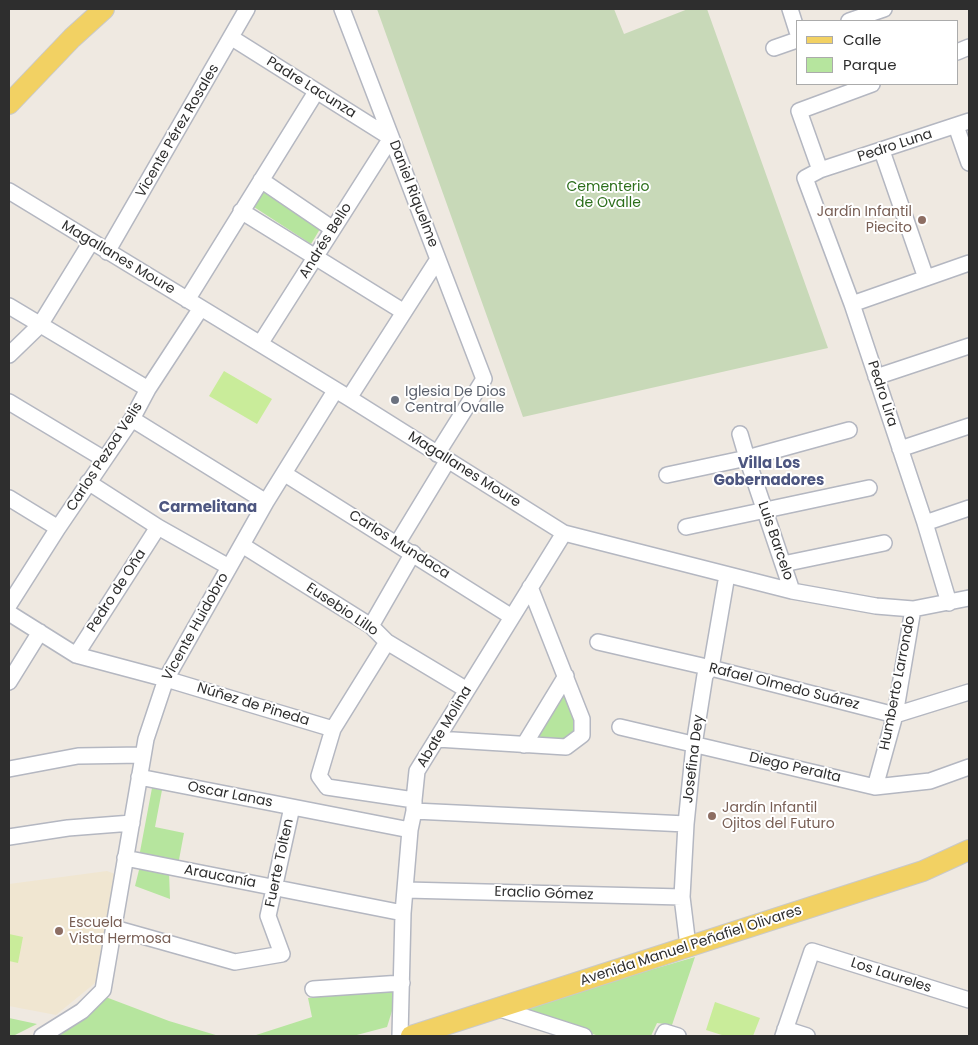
<!DOCTYPE html>
<meta charset="utf-8">
<style>
body{margin:0}
#map{position:relative;width:978px;height:1045px;overflow:hidden;background:#efe9e1;font-family:Poppins,sans-serif}
canvas{display:block}
.frame{position:absolute;inset:0;border:10px solid #2e2e2e;pointer-events:none}
.legend{position:absolute;left:796px;top:20px;width:162px;height:65px;box-sizing:border-box;background:#fff;border:1px solid #ababab;margin:0;padding:6px 9px;list-style:none;font-size:15px;color:#2e2e2e}
.legend li{display:flex;align-items:center;gap:10px;height:25px}
.legend b{width:25px;border:1px solid #ababab}
</style>
<div id="map">
<canvas width="978" height="1045"></canvas>
<div class="frame"></div>
<ul class="legend">
<li><b style="height:6px;background:#f2d163"></b>Calle</li>
<li><b style="height:14px;background:#b6e59e"></b>Parque</li>
</ul>
</div>
<script>
const context = document.querySelector('canvas').getContext('2d');
context.lineJoin = 'round';
function fillPath(path, color) {
  context.fillStyle = color;
  context.fill(path, 'evenodd');
}
function poly(rows) {
  const path = new Path2D();
  for (const r of rows) {
    path.moveTo(r[0], r[1]);
    for (let i = 2; i < r.length; i += 2) path.lineTo(r[i], r[i + 1]);
  }
  return path;
}
function strokePath(path, color, width, dash) {
  context.strokeStyle = color;
  context.lineWidth = width;
  context.lineCap = dash ? 'butt' : 'round';
  context.setLineDash(dash || []);
  context.stroke(path);
}
function drawText(font, color, halo, rows, align = 'center') {
  context.font = font + ' Poppins,sans-serif';
  context.lineWidth = 4;
  context.setLineDash([]);
  context.textBaseline = 'middle';
  context.strokeStyle = halo;
  context.fillStyle = color;
  for (const [text, x, y, turn = 0] of rows) {
    context.save();
    context.translate(x, y);
    context.rotate((+turn || 0) * Math.PI / 180);
    context.textAlign = isNaN(turn) ? turn : align;
    if (halo) context.strokeText(text, 0, 0);
    context.fillText(text, 0, 0);
    context.restore();
  }
}
const education = poly([
 [107,871,118,875,100,979,56,1015,9,1006,9,884]
]);
const green = poly([
 [264,191,320,229,311,244,254,207],
 [564,692,576,720,576,734,553,743,536,736],
 [152,788,162,790,155,827,184,833,178,865,139,857],
 [140,866,169,872,170,899,135,886],
 [695,957,672,1025,657,1023,651,1036,599,1036,516,1009],
 [394,989,392,1011,387,1027,353,1036,52,1036,103,996,169,1021,219,1036,253,1036,312,1017,308,998],
 [9,1018,37,1024,13,1036,9,1036]
]);
const cemetery = poly([
 [377,9,614,9,624,34,688,9,707,9,828,348,523,417]
]);
const pitch = poly([
 [224,371,272,399,257,424,209,396],
 [9,934,23,937,18,963,9,961],
 [715,1002,760,1018,753,1036,725,1036,706,1030]
]);
const minor = poly([
 [342,9,484,379,437,454],
 [790,9,797,31],
 [849,21,884,9],
 [232,38,391,138,260,344],
 [774,48,797,40],
 [957,52,969,47],
 [956,126,969,163],
 [882,151,926,278],
 [820,170,799,111,872,84],
 [261,180,333,229],
 [9,191,349,398,564,533,792,591,876,606,913,609,969,598],
 [241,211,404,312],
 [107,252,247,9],
 [187,300,316,92],
 [852,304,969,263],
 [9,306,148,389],
 [9,355,40,325,91,242],
 [876,377,969,346],
 [349,398,438,259],
 [9,402,104,459],
 [132,419,266,502],
 [740,434,747,458,792,591],
 [900,449,969,426],
 [285,474,512,617],
 [667,475,747,458,849,430],
 [88,482,158,527,229,567],
 [9,498,58,528],
 [925,523,969,508],
 [686,527,869,488],
 [397,544,448,460],
 [242,545,371,626,387,642,467,690],
 [783,564,884,543],
 [949,603,925,523,852,304,805,178,820,170,969,121],
 [9,605,58,528,132,419,148,389,201,308],
 [9,613,76,655,166,679,333,729],
 [371,626,413,553],
 [387,642,333,729,319,776,327,787,414,800],
 [598,642,711,668,895,715,969,692],
 [76,655,158,527],
 [9,682,40,632],
 [620,727,875,787,930,781,969,767],
 [437,739,566,747,582,735,582,719,530,587],
 [524,745,566,676],
 [9,769,78,756,143,755],
 [139,777,410,830],
 [875,787,895,715,913,609],
 [414,811,686,824],
 [9,837,68,828,132,823],
 [125,858,403,913],
 [406,890,682,897],
 [114,928,235,962,282,954,268,916,292,807],
 [688,946,682,897,686,824,694,745,705,675,711,668,727,575],
 [313,989,402,983],
 [497,1008,584,1036],
 [785,1029,807,1036],
 [42,1036,82,1011,103,990,146,739,166,679,266,502,335,391],
 [400,1036,403,913,410,830,414,811,414,800,417,771,564,533],
 [663,1036,665,1032,678,1036],
 [783,1036,812,951,969,1000]
]);
const major = poly([
 [9,104,72,38,104,9],
 [411,1036,923,871,969,850]
]);
const markers = [
 [922,220,5,"#8d6e63"],
 [395,400,5,"#6b7280"],
 [712,816,5,"#8d6e63"],
 [59,931,5,"#8d6e63"]
];
const streetNames = [
 ["Padre Lacunza",311,88,32],
 ["Vicente Pérez Rosales",178,131,-60],
 ["Pedro Luna",895,146,-18],
 ["Daniel Riquelme",413,194,69],
 ["Andrés Bello",326,241,-58],
 ["Magallanes Moure",118,258,31],
 ["Pedro Lira",882,394,72],
 ["Carlos Pezoa Velis",105,457,-57],
 ["Magallanes Moure",464,470,32],
 ["Luis Barcelo",775,541,71],
 ["Carlos Mundaca",399,545,32],
 ["Pedro de Oña",117,591,-57],
 ["Eusebio Lillo",342,610,34],
 ["Vicente Huidobro",196,627,-61],
 ["Humberto Larrondo",898,683,-79],
 ["Rafael Olmedo Suárez",784,687,14],
 ["Núñez de Pineda",253,705,17],
 ["Abate Molina",445,727,-59],
 ["Josefina Dey",694,759,-83],
 ["Diego Peralta",795,768,13],
 ["Oscar Lanas",230,795,11],
 ["Fuerte Tolten",280,863,-78],
 ["Araucanía",220,877,11],
 ["Eraclio Gómez",544,894,2],
 ["Avenida Manuel Peñafiel Olivares",691,946,-18],
 ["Los Laureles",891,976,18]
];
const parkNames = [
 ["Cementerio",608,187],
 ["de Ovalle",608,203]
];
const educationNames = [
 ["Jardín Infantil",912,212,"right"],
 ["Piecito",912,228,"right"],
 ["Jardín Infantil",722,808],
 ["Ojitos del Futuro",722,824],
 ["Escuela",69,923],
 ["Vista Hermosa",69,939]
];
const worshipNames = [
 ["Iglesia De Dios",405,392],
 ["Central Ovalle",405,408]
];
const neighbourhoodNames = [
 ["Villa Los",769,464],
 ["Gobernadores",769,481],
 ["Carmelitana",208,508]
];
fillPath(education, '#f0e6d1');
fillPath(green, '#b6e59e');
fillPath(cemetery, '#c8d9b8');
fillPath(pitch, '#c9ec9a');
strokePath(minor, '#b4b7c1', 18);
strokePath(major, '#c9c9c9', 22);
strokePath(minor, '#fff', 15);
strokePath(major, '#f2d163', 20);
for (const [x, y, r, color] of markers) {
  const dot = new Path2D();
  dot.arc(x, y, r, 0, 2 * Math.PI);
  context.fillStyle = color;
  context.fill(dot);
  strokePath(dot, '#fff', 2);
}
drawText('14px', '#2e2e2e', '#fff', streetNames);
drawText('14px', '#2c6e1b', '#fff', parkNames);
drawText('14px', '#785e54', '#fff', educationNames, 'left');
drawText('14px', '#5b616d', '#fff', worshipNames, 'left');
drawText('bold 15px', '#4d5680', '#fff', neighbourhoodNames);
</script>
